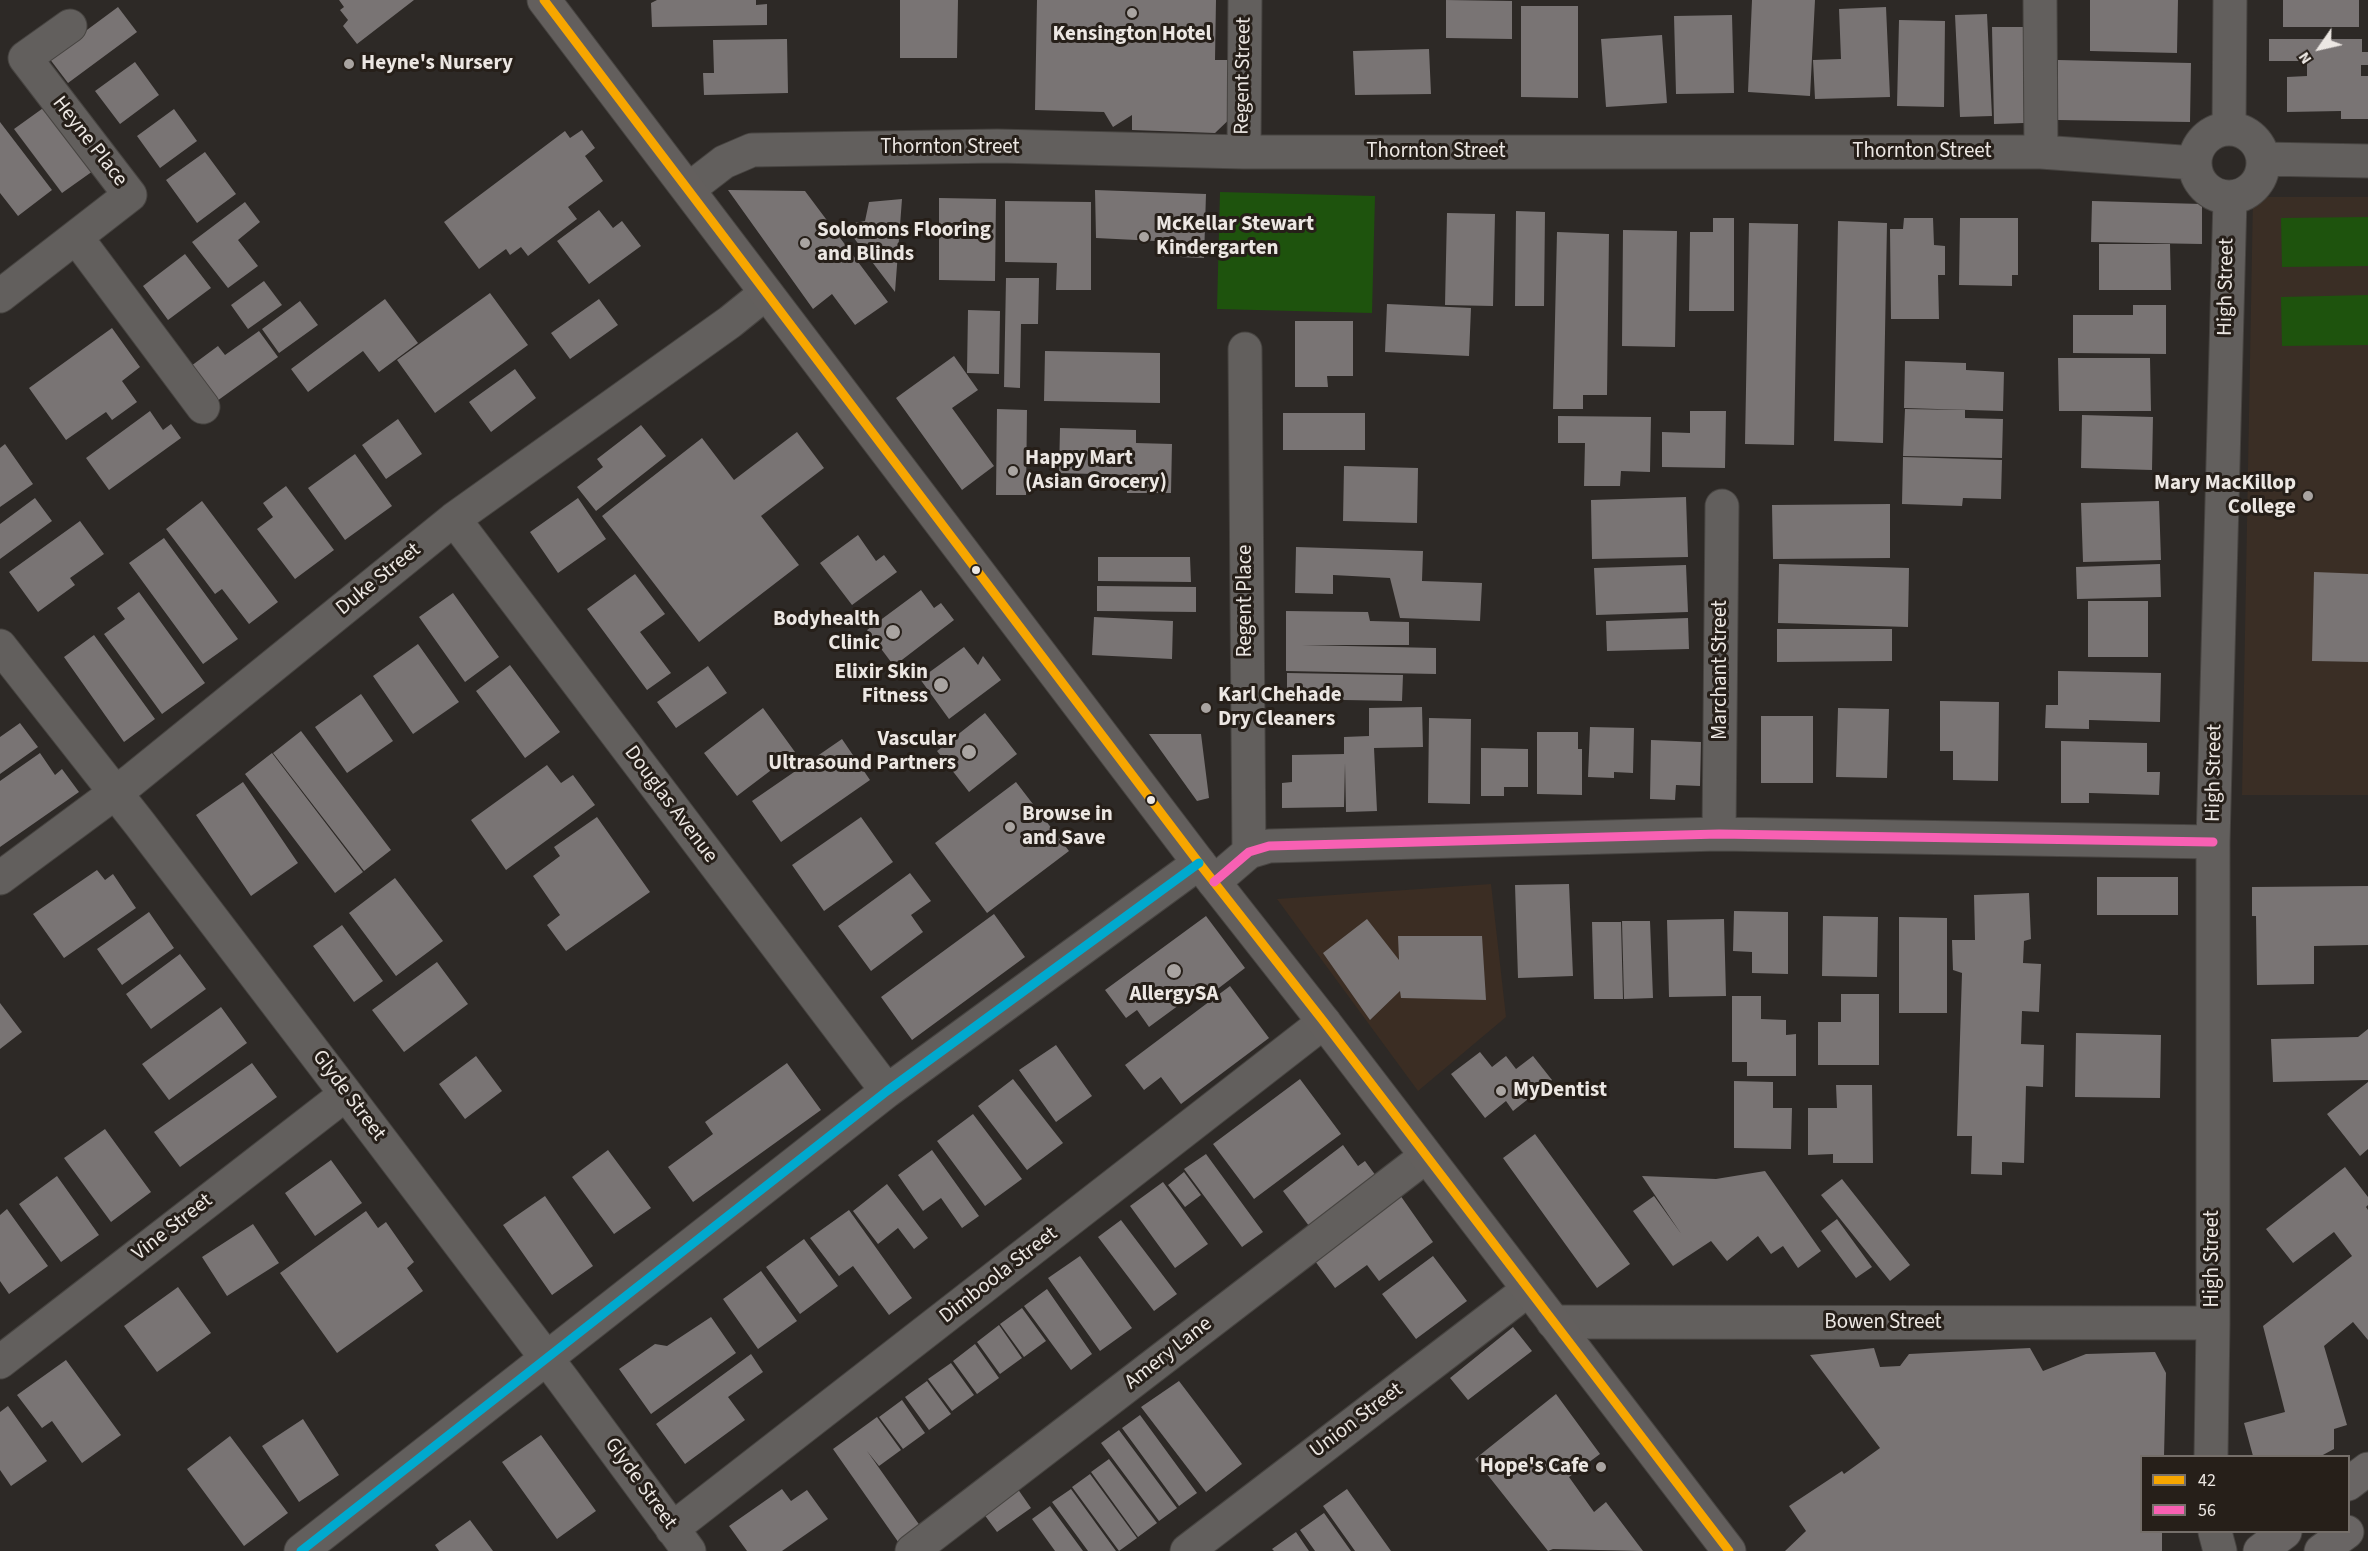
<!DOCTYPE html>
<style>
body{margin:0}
#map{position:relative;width:2368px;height:1551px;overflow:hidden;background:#2d2926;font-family:"Source Sans 3",sans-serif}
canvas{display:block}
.legend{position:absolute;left:2140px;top:1455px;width:210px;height:78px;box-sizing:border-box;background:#261f19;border:2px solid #756f6a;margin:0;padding:8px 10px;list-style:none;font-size:18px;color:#ece7e3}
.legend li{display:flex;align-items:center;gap:12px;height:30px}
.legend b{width:30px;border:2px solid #756f6a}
.north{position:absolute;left:2290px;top:18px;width:60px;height:60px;-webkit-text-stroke:4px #261f19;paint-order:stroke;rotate:236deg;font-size:16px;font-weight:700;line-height:24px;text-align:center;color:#ece7e3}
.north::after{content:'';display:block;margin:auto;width:21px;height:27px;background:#ece7e3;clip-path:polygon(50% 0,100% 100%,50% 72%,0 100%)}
</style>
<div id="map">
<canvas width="2368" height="1551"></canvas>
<ul class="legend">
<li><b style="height:8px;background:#f7a600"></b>42</li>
<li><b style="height:8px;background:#f860b3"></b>56</li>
</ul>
<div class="north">N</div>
</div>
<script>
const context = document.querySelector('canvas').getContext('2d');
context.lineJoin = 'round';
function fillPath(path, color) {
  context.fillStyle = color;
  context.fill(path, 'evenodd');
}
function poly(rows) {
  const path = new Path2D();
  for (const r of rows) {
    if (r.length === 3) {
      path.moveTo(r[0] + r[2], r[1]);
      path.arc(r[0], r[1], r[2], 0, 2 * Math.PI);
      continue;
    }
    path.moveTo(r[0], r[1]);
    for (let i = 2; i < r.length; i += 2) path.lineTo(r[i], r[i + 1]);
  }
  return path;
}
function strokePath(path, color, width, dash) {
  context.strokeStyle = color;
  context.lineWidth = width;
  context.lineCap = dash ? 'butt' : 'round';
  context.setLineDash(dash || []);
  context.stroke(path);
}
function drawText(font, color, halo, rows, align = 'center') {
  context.font = font + ' "Source Sans 3",sans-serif';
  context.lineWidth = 6;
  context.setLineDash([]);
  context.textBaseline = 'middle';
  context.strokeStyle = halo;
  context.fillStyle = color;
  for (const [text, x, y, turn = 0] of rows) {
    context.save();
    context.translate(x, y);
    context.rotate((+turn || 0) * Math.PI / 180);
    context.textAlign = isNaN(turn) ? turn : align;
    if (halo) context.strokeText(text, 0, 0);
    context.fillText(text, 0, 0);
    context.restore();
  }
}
const commercial = poly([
 [1491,884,1506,1017,1418,1091,1277,899]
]);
const built = poly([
 [2253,197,2368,197,2368,795,2242,795]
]);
const green = poly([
 [1220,192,1375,196,1372,313,1217,309],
 [2368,217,2368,266,2282,267,2281,218],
 [2368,295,2368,345,2282,346,2281,297]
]);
const building = poly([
 [339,0,414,0,357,44,343,26,348,20,340,10,344,7],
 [756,0,756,5,767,4,767,25,652,27,651,3,657,0],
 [900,0,958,0,957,58,900,58],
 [1037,0,1216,0,1215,60,1238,60,1238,111,1215,133,1132,130,1132,115,1113,127,1104,112,1035,110],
 [1446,0,1512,1,1512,39,1446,38],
 [1752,0,1815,0,1810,96,1748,92],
 [2090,0,2178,0,2177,53,2090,51],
 [2283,0,2359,0,2359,27,2283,27],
 [1521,6,1578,6,1578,98,1521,97],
 [118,7,137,32,68,83,49,58],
 [1886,7,1890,97,1815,99,1813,60,1841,59,1839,9],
 [1987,14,1992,116,1960,117,1955,15],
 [1732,15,1734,93,1676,94,1674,16],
 [1899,20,1945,21,1944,107,1897,106],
 [1992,27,2023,27,2024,123,1994,124],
 [1662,35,1667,103,1606,107,1601,39],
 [787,39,788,93,704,95,703,73,714,73,713,40],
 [2269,39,2362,39,2362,52,2368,52,2368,65,2361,65,2361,76,2368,76,2368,119,2341,119,2341,111,2287,112,2287,77,2307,76,2307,61,2269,61],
 [1429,49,1431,94,1355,95,1353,51],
 [2058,60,2191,63,2190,122,2057,120],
 [135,62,159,95,120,124,95,91],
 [46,106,93,171,62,193,14,129],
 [174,109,197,141,160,168,137,136],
 [0,122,52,190,18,216,0,193],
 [582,130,595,148,585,156,603,181,568,207,577,219,528,256,521,247,510,255,506,249,479,269,444,222,565,131,570,138],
 [205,152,236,194,197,223,166,180],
 [728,190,805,191,888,302,855,325,832,294,813,309],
 [1095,190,1206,194,1204,258,1155,256,1156,241,1096,238],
 [939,198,996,199,995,281,939,280],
 [902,199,895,292,844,225,865,221,869,202],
 [1005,201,1091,202,1091,290,1056,290,1057,263,1005,262],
 [2092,201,2202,204,2202,244,2091,242],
 [245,202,260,222,238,240,258,266,228,288,192,242],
 [599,210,613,228,622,221,641,246,589,284,557,241],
 [1516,211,1545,212,1544,306,1515,306],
 [1447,213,1495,214,1493,306,1445,305],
 [1713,218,1734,218,1734,311,1689,311,1690,232,1713,232],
 [1904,218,1933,218,1934,245,1945,246,1945,275,1938,275,1939,319,1891,319,1890,229,1903,229],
 [1960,218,2018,218,2018,275,2012,275,2012,286,1959,285],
 [1838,221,1887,223,1883,443,1834,441],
 [1749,223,1798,224,1794,445,1745,444],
 [1623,230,1677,231,1675,347,1622,346],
 [1557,232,1609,234,1607,395,1583,395,1583,409,1553,409],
 [2099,244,2170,244,2171,290,2099,290],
 [185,254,211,288,168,320,143,286],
 [1006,278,1039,278,1038,324,1021,324,1020,388,1004,387],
 [264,281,282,305,248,329,231,305],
 [490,293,528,345,435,413,397,360],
 [385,299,418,343,379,372,363,351,308,392,291,369],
 [599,299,618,325,570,359,551,333],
 [300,301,318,325,279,353,262,329],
 [1387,304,1471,308,1469,356,1385,352],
 [2133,305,2166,305,2166,354,2073,353,2073,315,2133,315],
 [968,310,1000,311,999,374,967,373],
 [1295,321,1353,321,1353,376,1327,376,1328,387,1295,387],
 [112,328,140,367,122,381,137,402,112,420,106,412,66,440,29,388],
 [259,331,278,357,217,401,191,366,218,346,225,355],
 [1045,351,1160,353,1160,403,1044,401],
 [954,356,978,390,952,408,994,466,962,490,896,398],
 [2058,358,2150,358,2151,411,2059,411],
 [1905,361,1966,363,1966,370,2004,372,2003,411,1904,408],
 [515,369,536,398,491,432,469,402],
 [997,409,1027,410,1026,495,996,495],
 [1905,409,1965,410,1965,418,2003,419,2002,458,1903,456],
 [150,411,163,430,171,424,181,438,109,490,86,458],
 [1690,411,1726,411,1725,468,1662,467,1662,432,1690,433],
 [1283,413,1365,413,1365,450,1283,450],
 [2082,415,2153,417,2152,470,2081,468],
 [1558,416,1651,417,1650,472,1621,471,1620,486,1584,486,1585,443,1558,443],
 [398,419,422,454,386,479,362,445],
 [641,425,666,456,596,511,577,487,603,467,597,459],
 [1060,428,1136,430,1136,443,1172,444,1171,493,1127,493,1127,475,1059,473],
 [797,432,824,468,761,516,799,565,699,642,602,516,702,438,734,480],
 [5,444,33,484,0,507,0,448],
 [355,454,392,506,345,540,308,488],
 [1903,457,2002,460,2001,499,1963,498,1962,506,1902,504],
 [1344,466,1418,468,1417,523,1343,521],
 [286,486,334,550,295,579,257,529,273,517,263,503],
 [1686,497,1688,557,1592,559,1591,500],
 [35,498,52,521,0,559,0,524],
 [578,498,606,539,558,573,530,532],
 [202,501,278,602,249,624,222,589,215,594,166,529],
 [2159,501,2161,560,2083,562,2081,503],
 [1890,504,1890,558,1773,559,1772,505],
 [80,521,104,554,70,578,75,585,38,612,9,572],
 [858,535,876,561,884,555,897,572,852,605,820,563],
 [164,538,238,639,203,664,129,563],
 [1296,547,1423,551,1422,581,1482,583,1480,621,1400,618,1390,578,1333,575,1333,594,1295,593],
 [1098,557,1190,557,1191,582,1098,581],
 [1779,564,1909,568,1908,627,1778,623],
 [2160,564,2161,597,2077,599,2076,567],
 [1686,565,1688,612,1596,615,1594,568],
 [2314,572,2368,574,2368,662,2312,661],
 [635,574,665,614,640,632,671,673,647,690,587,609],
 [1097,586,1196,587,1196,612,1097,611],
 [921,590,934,608,941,603,954,620,894,666,867,630],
 [139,592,205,683,162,714,104,634,125,619,117,608],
 [453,593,499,657,465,682,419,617],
 [2088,601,2148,601,2148,657,2088,657],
 [1286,611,1368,612,1370,621,1409,622,1409,645,1302,645,1436,648,1436,674,1286,671],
 [1094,617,1173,621,1172,659,1092,655],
 [1688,618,1689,649,1607,651,1606,621],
 [1777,629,1892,629,1892,661,1777,662],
 [94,635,155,719,124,742,64,657],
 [418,644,459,702,413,734,373,676],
 [964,647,978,665,983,656,1001,680,949,719,920,679],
 [510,665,560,732,525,758,476,691],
 [708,666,727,693,676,728,657,702],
 [2058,671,2161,673,2160,722,2089,720,2089,729,2045,728,2046,705,2058,705],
 [1287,673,1403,675,1402,701,1287,699],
 [361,694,393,741,347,773,315,727],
 [1940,701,1999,702,1998,781,1953,780,1953,751,1940,751],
 [1422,707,1423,747,1374,748,1377,811,1346,812,1345,763,1344,807,1282,808,1282,783,1292,782,1292,755,1344,754,1344,737,1369,736,1369,708],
 [763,708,795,752,737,796,704,753],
 [1838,708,1889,709,1887,778,1836,777],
 [985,713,1017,754,969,792,937,751],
 [1761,716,1813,716,1813,783,1761,783],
 [1429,718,1471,719,1470,804,1428,803],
 [20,723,38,747,0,774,0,737],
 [1590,727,1634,728,1633,773,1614,772,1614,778,1588,777],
 [301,731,391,850,364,871,273,753],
 [1537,732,1578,732,1578,749,1582,749,1582,795,1537,794],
 [1149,734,1201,734,1209,798,1197,801],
 [842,739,870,780,781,842,752,801],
 [1651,740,1701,742,1700,786,1676,785,1675,800,1650,799],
 [2061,741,2147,743,2147,772,2160,772,2159,795,2089,793,2089,803,2061,803],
 [1481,748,1528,749,1528,787,1504,787,1504,796,1481,796],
 [40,753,55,775,62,769,79,792,0,847,0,781],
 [272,753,363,872,335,893,245,774],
 [547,765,561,783,573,775,595,805,506,870,471,820],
 [243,782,298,863,251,896,196,815],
 [1016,782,1069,851,987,913,935,843],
 [597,817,650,892,566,951,547,925,560,915,533,876,560,856,554,847],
 [861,817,893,862,824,911,792,865],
 [97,870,105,880,113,874,136,908,64,958,33,914],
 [910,873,931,901,911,915,923,932,871,971,838,926],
 [2097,877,2178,877,2178,915,2097,915],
 [395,878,443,941,396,976,349,913],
 [1569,884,1573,976,1518,978,1515,885],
 [2368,886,2368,945,2314,946,2314,984,2257,985,2256,916,2252,916,2252,887],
 [2029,893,2031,939,2024,941,2023,963,2041,964,2039,1012,2022,1011,2021,1044,2044,1045,2043,1087,2026,1086,2024,1163,2002,1162,2002,1175,1971,1174,1972,1136,1957,1136,1962,973,1953,970,1952,940,1975,940,1974,895],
 [1734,911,1788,912,1788,974,1752,973,1752,952,1733,951],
 [149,912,174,948,122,985,97,949],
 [994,914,1025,957,912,1040,881,997],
 [1206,916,1245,968,1211,994,1205,986,1149,1027,1137,1010,1126,1018,1105,990],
 [1823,916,1878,917,1877,977,1822,976],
 [1899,917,1947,918,1947,1013,1899,1013],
 [1367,919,1399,960,1398,936,1482,936,1486,1000,1401,998,1400,991,1370,1020,1323,953],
 [1724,919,1726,996,1669,997,1667,920],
 [1622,921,1650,921,1653,998,1624,999],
 [1592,922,1621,922,1623,999,1594,999],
 [342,925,383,981,354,1002,313,946],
 [180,954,206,989,151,1029,126,994],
 [437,962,468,1004,404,1052,372,1010],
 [1230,986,1269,1038,1181,1104,1161,1077,1144,1090,1125,1065],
 [1841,994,1879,994,1879,1065,1818,1065,1818,1022,1841,1022],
 [1732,996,1761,996,1761,1019,1786,1020,1786,1035,1796,1034,1796,1076,1747,1076,1747,1062,1732,1062],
 [0,1003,22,1032,0,1049],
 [221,1007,247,1043,169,1100,142,1064],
 [2368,1029,2368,1080,2273,1082,2271,1039,2358,1037],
 [2076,1033,2161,1035,2160,1098,2075,1097],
 [1056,1045,1092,1096,1056,1122,1019,1070],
 [1480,1052,1492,1067,1506,1056,1516,1069,1533,1056,1552,1080,1513,1111,1506,1101,1485,1118,1451,1074],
 [476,1056,502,1091,465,1119,439,1084],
 [252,1063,277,1097,180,1167,154,1132],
 [787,1063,821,1110,693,1202,668,1167,713,1134,705,1122],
 [1013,1079,1063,1143,1027,1170,978,1106],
 [1300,1079,1341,1134,1254,1199,1213,1144],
 [1734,1081,1773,1082,1773,1108,1792,1108,1791,1149,1734,1148],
 [2368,1082,2368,1149,2360,1156,2327,1114],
 [1836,1085,1872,1085,1873,1163,1833,1163,1833,1154,1808,1155,1808,1108,1837,1108],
 [973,1114,1022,1179,985,1206,937,1141],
 [105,1129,151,1192,111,1222,64,1158],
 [1535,1134,1630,1264,1597,1288,1503,1158],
 [1343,1145,1358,1166,1365,1161,1379,1180,1312,1230,1283,1191],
 [608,1150,651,1208,614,1234,572,1177],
 [932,1150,979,1216,962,1228,941,1198,923,1211,898,1175],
 [1206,1154,1263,1232,1242,1247,1184,1169],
 [331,1160,362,1203,315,1236,285,1193],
 [2345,1167,2368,1197,2368,1205,2366,1207,2368,1210,2368,1340,2353,1322,2324,1346,2347,1425,2334,1429,2334,1449,2321,1456,2253,1456,2244,1423,2285,1412,2263,1326,2352,1256,2334,1232,2293,1263,2266,1229],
 [1765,1171,1821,1251,1798,1268,1783,1246,1771,1254,1758,1236,1727,1261,1711,1241,1673,1266,1633,1211,1654,1196,1682,1235,1642,1176,1716,1179],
 [1184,1172,1201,1195,1185,1207,1168,1185],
 [57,1176,99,1235,61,1262,19,1204],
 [1842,1179,1910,1265,1890,1281,1821,1195],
 [1163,1182,1208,1244,1175,1268,1130,1206],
 [887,1184,928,1238,914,1249,898,1228,878,1244,853,1211],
 [1400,1195,1433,1242,1379,1281,1367,1265,1335,1288,1312,1257],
 [545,1196,593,1266,552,1295,503,1225],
 [7,1209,48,1266,9,1294,0,1281,0,1215],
 [849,1210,912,1298,889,1315,853,1266,839,1276,810,1238],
 [366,1211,378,1228,386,1222,414,1262,407,1268,423,1291,337,1353,280,1273],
 [1837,1219,1872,1267,1856,1278,1821,1231],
 [1121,1220,1177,1294,1154,1311,1098,1237],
 [253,1224,279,1263,227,1296,202,1257],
 [804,1239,838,1286,800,1314,766,1267],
 [1080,1256,1132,1328,1100,1351,1048,1278],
 [1433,1256,1467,1301,1416,1339,1382,1294],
 [761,1271,797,1321,758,1349,723,1299],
 [178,1287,211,1333,157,1372,124,1326],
 [1047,1289,1092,1354,1071,1370,1024,1306],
 [1022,1308,1046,1341,1024,1357,1000,1324],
 [711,1317,736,1353,651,1414,619,1369,655,1344,667,1346],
 [999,1325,1022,1358,1000,1374,977,1342],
 [1513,1327,1532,1351,1468,1400,1450,1378],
 [975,1344,999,1378,977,1394,953,1361],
 [1874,1348,1880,1367,1900,1366,1909,1354,2030,1348,2043,1371,2086,1354,2155,1352,2166,1373,2164,1456,2142,1456,2142,1532,2162,1532,2162,1551,1785,1551,1806,1531,1789,1506,1842,1471,1844,1474,1880,1448,1810,1355],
 [751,1354,763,1372,728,1397,745,1420,685,1464,656,1424],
 [66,1360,121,1435,82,1463,52,1421,42,1428,17,1395],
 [951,1363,974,1395,952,1411,928,1379],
 [927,1381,951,1414,929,1430,905,1397],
 [1179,1381,1242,1464,1206,1492,1141,1407],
 [1556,1394,1600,1454,1569,1477,1594,1512,1606,1502,1643,1551,1553,1549,1548,1551,1475,1459],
 [902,1400,925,1433,903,1449,879,1417],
 [8,1406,47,1461,11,1486,0,1470,0,1412],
 [1140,1415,1197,1493,1179,1506,1122,1428],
 [877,1417,901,1450,879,1466,867,1451,923,1530,901,1546,833,1449],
 [303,1419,339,1475,299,1502,262,1446],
 [1119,1430,1177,1508,1159,1521,1101,1443],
 [541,1435,596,1511,557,1539,502,1462],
 [230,1436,288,1513,244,1546,187,1469],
 [1109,1459,1157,1523,1138,1537,1091,1472],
 [1090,1474,1137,1538,1119,1551,1072,1487],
 [1015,1485,1031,1508,997,1532,981,1510],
 [782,1489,791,1501,807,1490,828,1519,782,1551,747,1551,729,1526],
 [1071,1489,1116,1551,1088,1551,1052,1502],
 [1347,1489,1391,1551,1355,1551,1323,1506],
 [1050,1506,1083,1551,1055,1551,1032,1519],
 [1324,1513,1351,1551,1315,1551,1300,1530],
 [470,1520,493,1551,439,1551,435,1545],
 [1296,1532,1309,1551,1274,1551,1272,1549]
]);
const minor = poly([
 [2040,0,2041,152],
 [2229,129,2230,0],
 [2229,163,34],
 [1244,152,1245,0],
 [2263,159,2368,161],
 [689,189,724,162,752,150,997,146,1244,152,2041,152,2195,163],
 [76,237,203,407],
 [0,296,130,195,25,58,70,26],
 [1245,349,1249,852],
 [454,519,887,1091],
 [0,646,140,824,346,1094,563,1380,689,1551],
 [1719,834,1722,506],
 [0,878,131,781,454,519,730,322,766,293],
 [1214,882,1249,852,1269,846,1719,834,2213,842],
 [1553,1322,2213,1323],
 [0,1362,346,1094],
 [2211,1456,2213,1323,2213,842,2230,198],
 [672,1529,1324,1022],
 [2215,1532,2220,1551],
 [301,1551,887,1091,1199,863],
 [912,1551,1425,1157],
 [1187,1551,1528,1290]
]);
const major = poly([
 [544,0,1199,863,1324,1022,1729,1551]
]);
const highway = poly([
 [2348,1484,2368,1469],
 [2260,1551,2285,1532],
 [2321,1551,2347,1532]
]);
const bus1 = poly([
 [544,0,1199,863,1324,1022,1729,1551]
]);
const bus2 = poly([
 [1214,882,1249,852,1269,846,1719,834,2213,842]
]);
const bus3 = poly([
 [301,1551,887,1091,1199,863]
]);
const markers = [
 [1132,13,6,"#a9a4a1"],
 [349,64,6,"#a9a4a1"],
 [1144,237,6,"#a9a4a1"],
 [805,243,6,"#a9a4a1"],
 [1013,471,6,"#a9a4a1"],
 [2308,496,6,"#a9a4a1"],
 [976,570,5,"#ece7e3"],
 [893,632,8,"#a9a4a1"],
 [941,685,8,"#a9a4a1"],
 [1206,708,6,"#a9a4a1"],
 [969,752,8,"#a9a4a1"],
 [1151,800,5,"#ece7e3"],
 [1010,827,6,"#a9a4a1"],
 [1174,971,8,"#a9a4a1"],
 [1501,1091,6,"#a9a4a1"],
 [1601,1467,6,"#a9a4a1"]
];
const poiNames = [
 ["Kensington Hotel",1132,35,"center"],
 ["Heyne's Nursery",361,64],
 ["McKellar Stewart",1156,225],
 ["Kindergarten",1156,249],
 ["Solomons Flooring",817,231],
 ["and Blinds",817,255],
 ["Happy Mart",1025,459],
 ["(Asian Grocery)",1025,483],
 ["Mary MacKillop",2296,484,"right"],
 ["College",2296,508,"right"],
 ["Bodyhealth",880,620,"right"],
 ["Clinic",880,644,"right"],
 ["Elixir Skin",928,673,"right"],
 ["Fitness",928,697,"right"],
 ["Karl Chehade",1218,696],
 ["Dry Cleaners",1218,720],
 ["Vascular",956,740,"right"],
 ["Ultrasound Partners",956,764,"right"],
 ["Browse in",1022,815],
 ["and Save",1022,839],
 ["AllergySA",1174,995,"center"],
 ["MyDentist",1513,1091],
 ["Hope's Cafe",1589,1467,"right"]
];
const streetNames = [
 ["Regent Street",1244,76,-89],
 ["Heyne Place",89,142,52],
 ["Thornton Street",950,148],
 ["Thornton Street",1436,152],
 ["Thornton Street",1922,152],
 ["High Street",2227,287,-89],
 ["Duke Street",379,580,-39],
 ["Regent Place",1246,601,-90],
 ["Marchant Street",1721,670,-90],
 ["High Street",2215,773,-89],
 ["Douglas Avenue",670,805,53],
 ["Glyde Street",348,1096,53],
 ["Vine Street",173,1228,-38],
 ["High Street",2213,1259,-90],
 ["Dimboola Street",999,1276,-38],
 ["Bowen Street",1883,1323],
 ["Amery Lane",1169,1354,-38],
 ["Union Street",1357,1421,-37],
 ["Glyde Street",640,1484,54]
];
fillPath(commercial, '#3b2d23');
fillPath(built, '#3a2e25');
fillPath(green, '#1e530d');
fillPath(building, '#797474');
strokePath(minor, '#474441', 35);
strokePath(major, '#474441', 35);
strokePath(highway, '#474441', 35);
strokePath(minor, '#625f5d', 33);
strokePath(major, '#635f5d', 33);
strokePath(highway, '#696564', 33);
strokePath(bus1, '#f7a600', 9);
strokePath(bus2, '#f860b3', 9);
strokePath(bus3, '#00a9ce', 9);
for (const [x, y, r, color] of markers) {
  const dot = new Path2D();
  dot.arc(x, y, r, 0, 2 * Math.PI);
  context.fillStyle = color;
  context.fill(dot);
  strokePath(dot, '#261f19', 2);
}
drawText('bold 21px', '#ece7e3', '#261f19', poiNames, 'left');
drawText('21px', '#ece7e3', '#261f19', streetNames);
</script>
